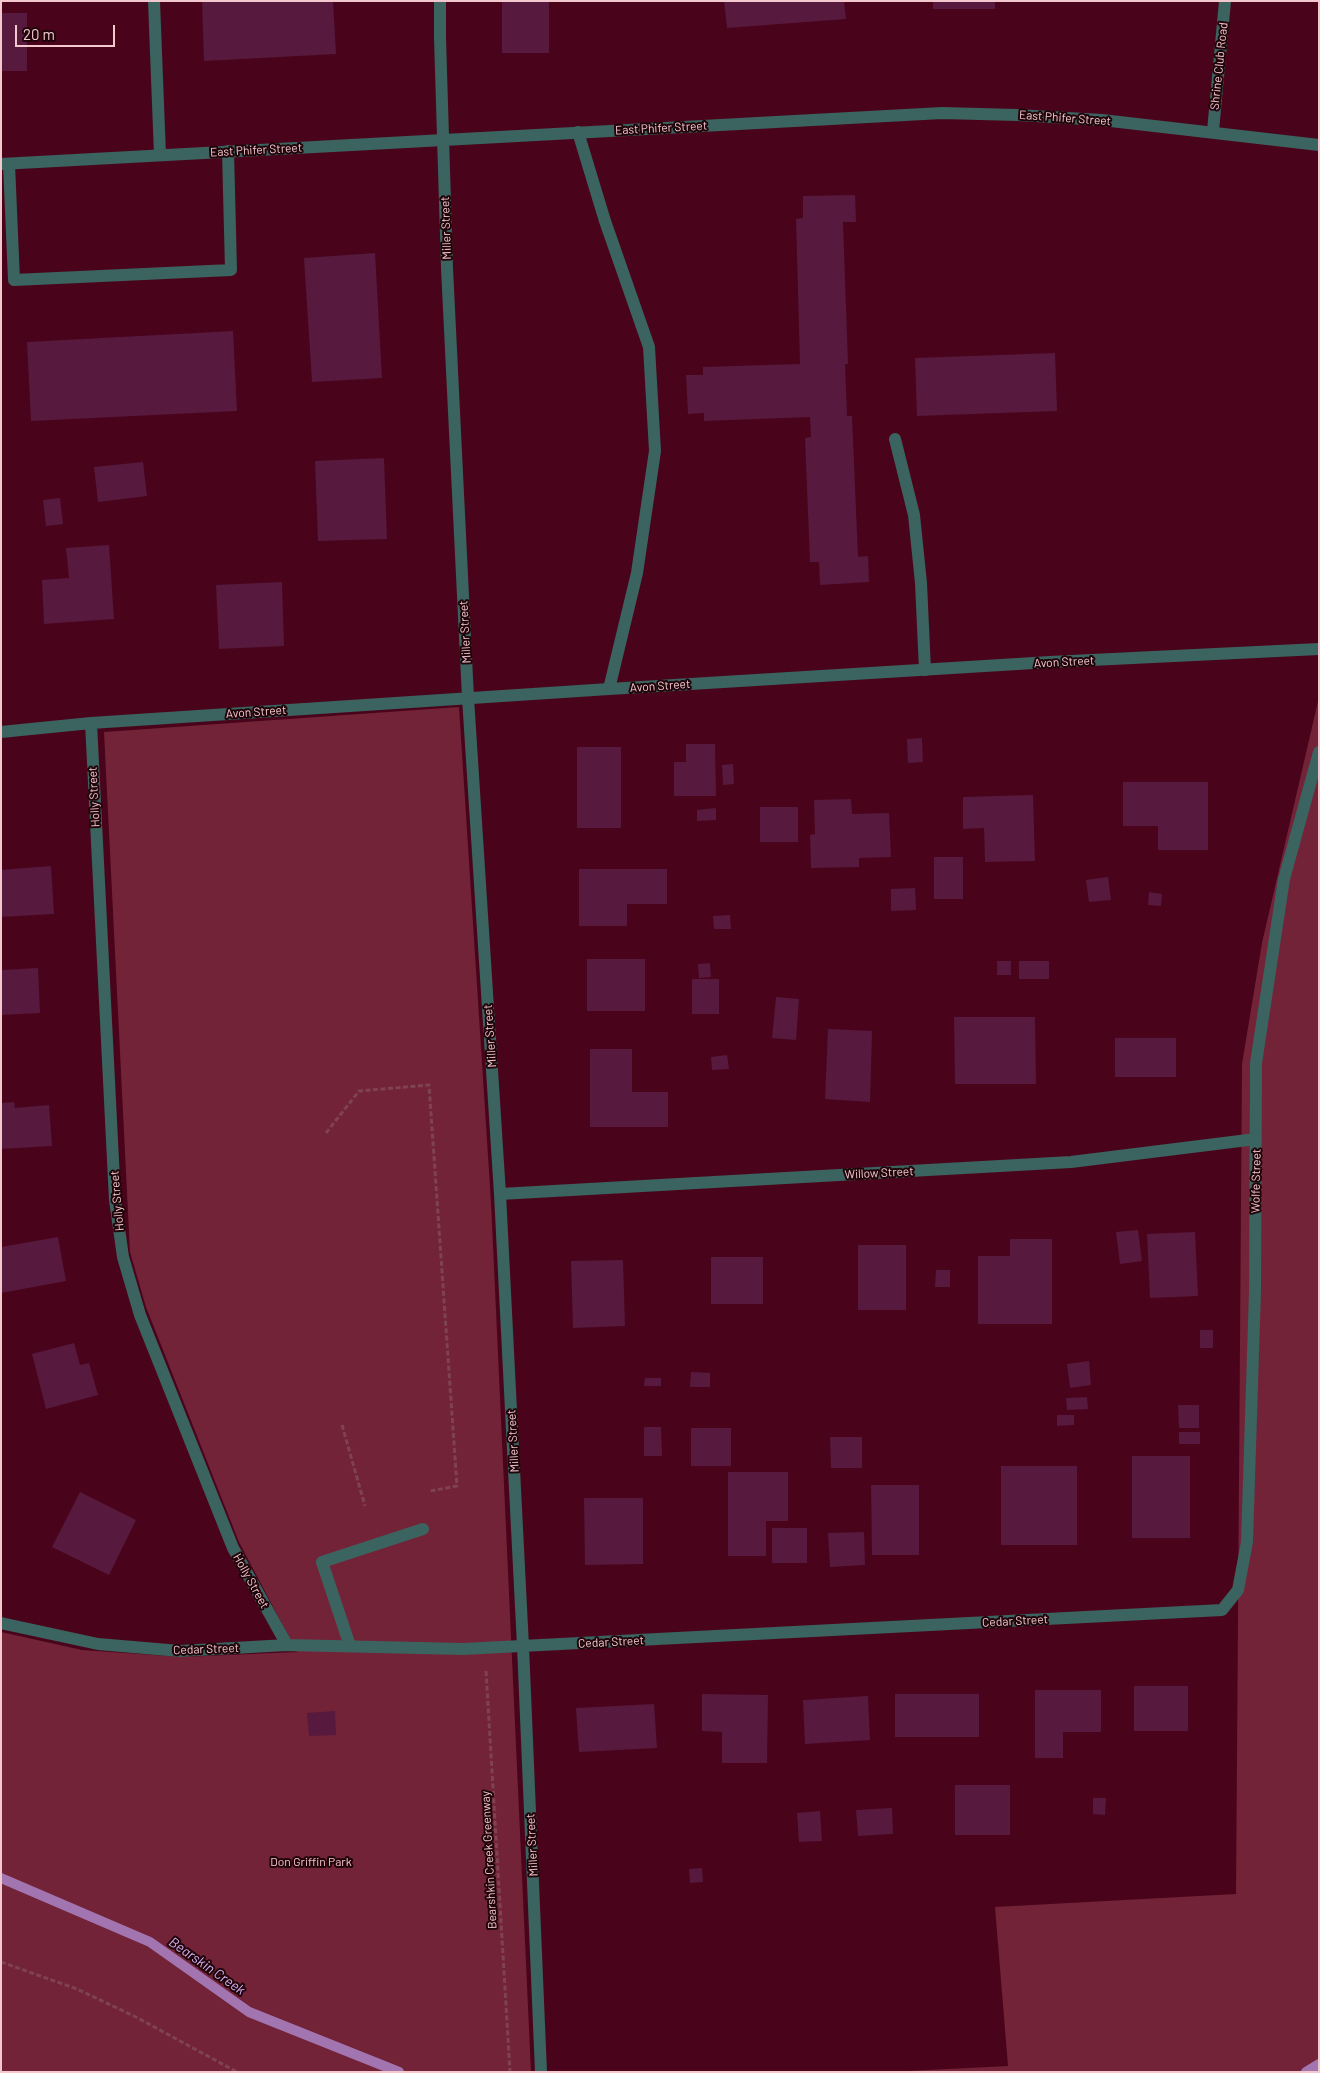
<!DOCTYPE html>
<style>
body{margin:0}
#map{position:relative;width:1320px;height:2073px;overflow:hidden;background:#49041b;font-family:Barlow,sans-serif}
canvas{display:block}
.frame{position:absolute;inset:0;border:2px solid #f2c7cd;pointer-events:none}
.scale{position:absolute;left:15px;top:25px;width:100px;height:22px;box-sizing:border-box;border:2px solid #f2c7cd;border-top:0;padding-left:6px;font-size:15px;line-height:18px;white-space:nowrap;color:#f2c7cd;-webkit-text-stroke:4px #1f040a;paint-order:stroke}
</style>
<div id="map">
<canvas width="1320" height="2073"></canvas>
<div class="frame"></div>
<div class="scale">20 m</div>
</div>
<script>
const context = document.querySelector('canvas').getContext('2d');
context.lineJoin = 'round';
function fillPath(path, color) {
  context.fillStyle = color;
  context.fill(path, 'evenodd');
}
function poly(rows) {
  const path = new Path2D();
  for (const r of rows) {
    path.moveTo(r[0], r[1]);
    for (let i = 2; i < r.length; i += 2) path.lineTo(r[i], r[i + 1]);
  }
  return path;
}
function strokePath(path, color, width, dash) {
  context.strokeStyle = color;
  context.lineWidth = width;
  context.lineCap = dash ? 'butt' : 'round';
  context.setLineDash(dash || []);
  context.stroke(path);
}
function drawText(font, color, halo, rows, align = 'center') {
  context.font = font + ' Barlow,sans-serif';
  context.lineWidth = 4;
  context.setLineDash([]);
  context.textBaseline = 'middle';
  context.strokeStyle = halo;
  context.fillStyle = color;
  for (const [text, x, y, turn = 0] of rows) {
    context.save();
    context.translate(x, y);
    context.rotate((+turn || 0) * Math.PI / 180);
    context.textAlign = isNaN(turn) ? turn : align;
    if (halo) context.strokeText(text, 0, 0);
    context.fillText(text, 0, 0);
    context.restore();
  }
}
const green = poly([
 [1319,697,1319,2072,888,2072,1008,2066,995,1907,1236,1894,1242,1064,1262,943],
 [459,707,491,1202,531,2072,1,2072,1,1632,82,1650,182,1657,297,1652,239,1542,146,1307,130,1252,104,732]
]);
const stream = poly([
 [1,1878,150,1942,249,2012,399,2072],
 [1306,2072,1319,2064]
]);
const building = poly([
 [202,1,333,1,336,54,204,61],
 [502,1,549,1,549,53,502,53],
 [724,1,844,1,846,19,727,28],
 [933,1,995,1,995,9,933,9],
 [1,13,27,13,27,71,1,71],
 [855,195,856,222,843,222,848,364,845,364,847,416,852,416,858,557,868,556,869,582,820,585,819,562,810,562,805,438,811,437,810,417,704,421,704,413,688,414,686,375,703,375,703,367,800,364,796,219,803,218,803,196],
 [375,253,382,378,312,382,304,258],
 [233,331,237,411,31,421,27,342],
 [1055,353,1057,411,917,416,915,358],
 [384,458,387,539,318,541,315,461],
 [143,462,147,496,98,502,94,467],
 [60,498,63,524,46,526,43,500],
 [109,545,114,619,44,624,42,580,69,578,66,548],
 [282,582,284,646,219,649,216,585],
 [922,738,923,762,908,763,907,739],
 [686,744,715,744,716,796,674,796,674,762,686,762],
 [577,747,621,747,621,828,577,828],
 [733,764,734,784,723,785,722,765],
 [1123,782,1208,782,1208,850,1158,850,1158,826,1123,826],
 [1033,795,1035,861,985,862,984,828,963,829,963,797],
 [851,799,852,814,889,813,891,857,859,858,859,867,811,868,810,835,815,834,814,800],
 [760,807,798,807,798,842,760,842],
 [716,808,716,820,697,821,697,810],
 [934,857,963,857,963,899,934,899],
 [51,866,54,914,1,917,1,870],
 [579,869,667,869,667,904,627,904,627,926,579,926],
 [1108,877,1111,900,1089,902,1086,880],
 [915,888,916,910,891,911,891,889],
 [1149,892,1162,894,1161,906,1148,905],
 [730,915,731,929,714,929,713,916],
 [587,959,645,959,645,1011,587,1011],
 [997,961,1011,961,1011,975,997,975],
 [1019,961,1049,961,1049,979,1019,979],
 [710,963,711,977,699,978,698,964],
 [38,968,40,1013,1,1015,1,970],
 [692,979,719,979,719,1014,692,1014],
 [776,997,799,999,796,1040,772,1038],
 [954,1017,1035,1017,1036,1084,955,1084],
 [828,1029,872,1031,870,1102,825,1099],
 [1115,1038,1176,1038,1176,1077,1115,1077],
 [590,1049,632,1049,632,1092,668,1092,668,1127,590,1127],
 [727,1055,729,1069,712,1070,711,1057],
 [14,1102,15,1108,49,1105,52,1146,1,1149,1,1103],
 [1138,1230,1142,1261,1120,1264,1116,1232],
 [1195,1232,1198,1296,1150,1298,1147,1234],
 [58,1237,66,1281,1,1293,1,1247],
 [1010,1239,1052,1239,1052,1324,978,1324,978,1256,1010,1256],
 [858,1245,906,1245,906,1310,858,1310],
 [711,1257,763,1257,763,1304,711,1304],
 [623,1260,625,1326,573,1328,571,1261],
 [936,1270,950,1270,950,1287,935,1287],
 [1200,1330,1213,1330,1213,1348,1200,1348],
 [74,1343,80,1365,89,1363,98,1395,46,1409,32,1354],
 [1089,1361,1091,1385,1070,1388,1067,1364],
 [691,1372,710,1373,710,1387,690,1387],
 [645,1378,661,1378,661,1386,644,1386],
 [1087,1397,1088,1409,1067,1410,1066,1398],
 [1178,1405,1199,1405,1199,1428,1179,1428],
 [1057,1415,1074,1415,1074,1425,1057,1426],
 [644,1427,661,1427,662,1456,644,1456],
 [691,1428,731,1428,731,1466,691,1466],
 [1179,1432,1200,1432,1200,1444,1179,1444],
 [830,1437,862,1437,862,1468,831,1468],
 [1132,1456,1190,1456,1190,1538,1132,1538],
 [1001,1466,1077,1466,1077,1545,1001,1545],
 [728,1472,788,1472,788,1521,766,1521,766,1556,728,1556],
 [871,1485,919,1485,919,1555,872,1555],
 [80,1492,136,1520,109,1575,52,1547],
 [584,1498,643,1498,643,1564,585,1565],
 [772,1528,807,1528,807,1563,772,1563],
 [864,1532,865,1565,830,1567,828,1533],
 [1134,1686,1188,1686,1188,1731,1134,1731],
 [1035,1690,1101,1690,1101,1732,1063,1732,1063,1758,1035,1758],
 [702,1694,768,1695,767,1763,722,1763,722,1732,702,1731],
 [895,1694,979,1694,979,1737,895,1737],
 [868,1696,870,1740,805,1744,803,1700],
 [654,1704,657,1748,579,1752,576,1708],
 [335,1711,336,1735,309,1736,307,1713],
 [955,1785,1010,1785,1010,1835,955,1835],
 [1093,1798,1106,1798,1105,1815,1093,1814],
 [892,1808,893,1834,858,1836,856,1810],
 [820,1811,822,1841,799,1842,797,1813],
 [702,1868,703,1882,690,1883,689,1869]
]);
const path = poly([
 [326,1133,359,1091,429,1085,457,1486,430,1491],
 [342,1425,365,1506],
 [486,1671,510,2072],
 [1,1962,77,1989,136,2017,237,2072]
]);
const service = poly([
 [154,1,160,155],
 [1213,131,1225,1],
 [578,132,605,221,649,347,655,451,637,573,609,689],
 [9,164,14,280,231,270,228,151],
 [895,439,914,515,921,583,925,670],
 [350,1646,322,1562,423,1529]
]);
const minor = poly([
 [440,1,440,38,447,268,468,698,500,1194,523,1646,541,2072],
 [91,723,115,1200,123,1257,140,1315,233,1548,287,1645],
 [1,732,91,723,609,689,1050,662,1319,649],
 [500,1194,1071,1162,1256,1139],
 [1,1623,98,1644,180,1651,287,1645,463,1649,1222,1610,1238,1590,1247,1542,1255,1291,1256,1063,1284,879,1319,752]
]);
const tertiary = poly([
 [1,164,942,113,1017,115,1102,120,1319,145]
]);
const streetNames = [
 ["Shrine Club Road",1219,66,-84],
 ["East Phifer Street",1065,118,4],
 ["East Phifer Street",661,128,-3],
 ["East Phifer Street",256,150,-3],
 ["Miller Street",446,228,-92],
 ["Miller Street",465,632,-93],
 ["Avon Street",1064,662,-3],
 ["Avon Street",660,686,-4],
 ["Avon Street",256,712,-4],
 ["Holly Street",94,797,-93],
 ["Miller Street",490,1036,-94],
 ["Willow Street",879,1173,-3],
 ["Wolfe Street",1256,1181,-89],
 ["Holly Street",117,1201,-95],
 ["Miller Street",513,1441,-93],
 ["Holly Street",251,1581,61],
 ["Cedar Street",1015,1621,-3],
 ["Cedar Street",611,1642,-3],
 ["Cedar Street",206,1649,-2],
 ["Miller Street",532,1845,-93],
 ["Bearshkin Creek Greenway",489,1860,-93]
];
const parkNames = [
 ["Don Griffin Park",311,1862]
];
const waterNames = [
 ["Bearskin Creek",207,1966,35]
];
fillPath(green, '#732337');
strokePath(stream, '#a275b0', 10);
fillPath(building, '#57193d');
strokePath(path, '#7f4253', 3, [5, 2.5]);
strokePath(service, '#3b635f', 12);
strokePath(minor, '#3b635f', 12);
strokePath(tertiary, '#3b635f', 12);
drawText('12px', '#f2c7cd', '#1f040a', streetNames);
drawText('12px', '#fbc3cb', '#1f040a', parkNames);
drawText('italic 14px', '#d3b0f1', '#1f040a', waterNames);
</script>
